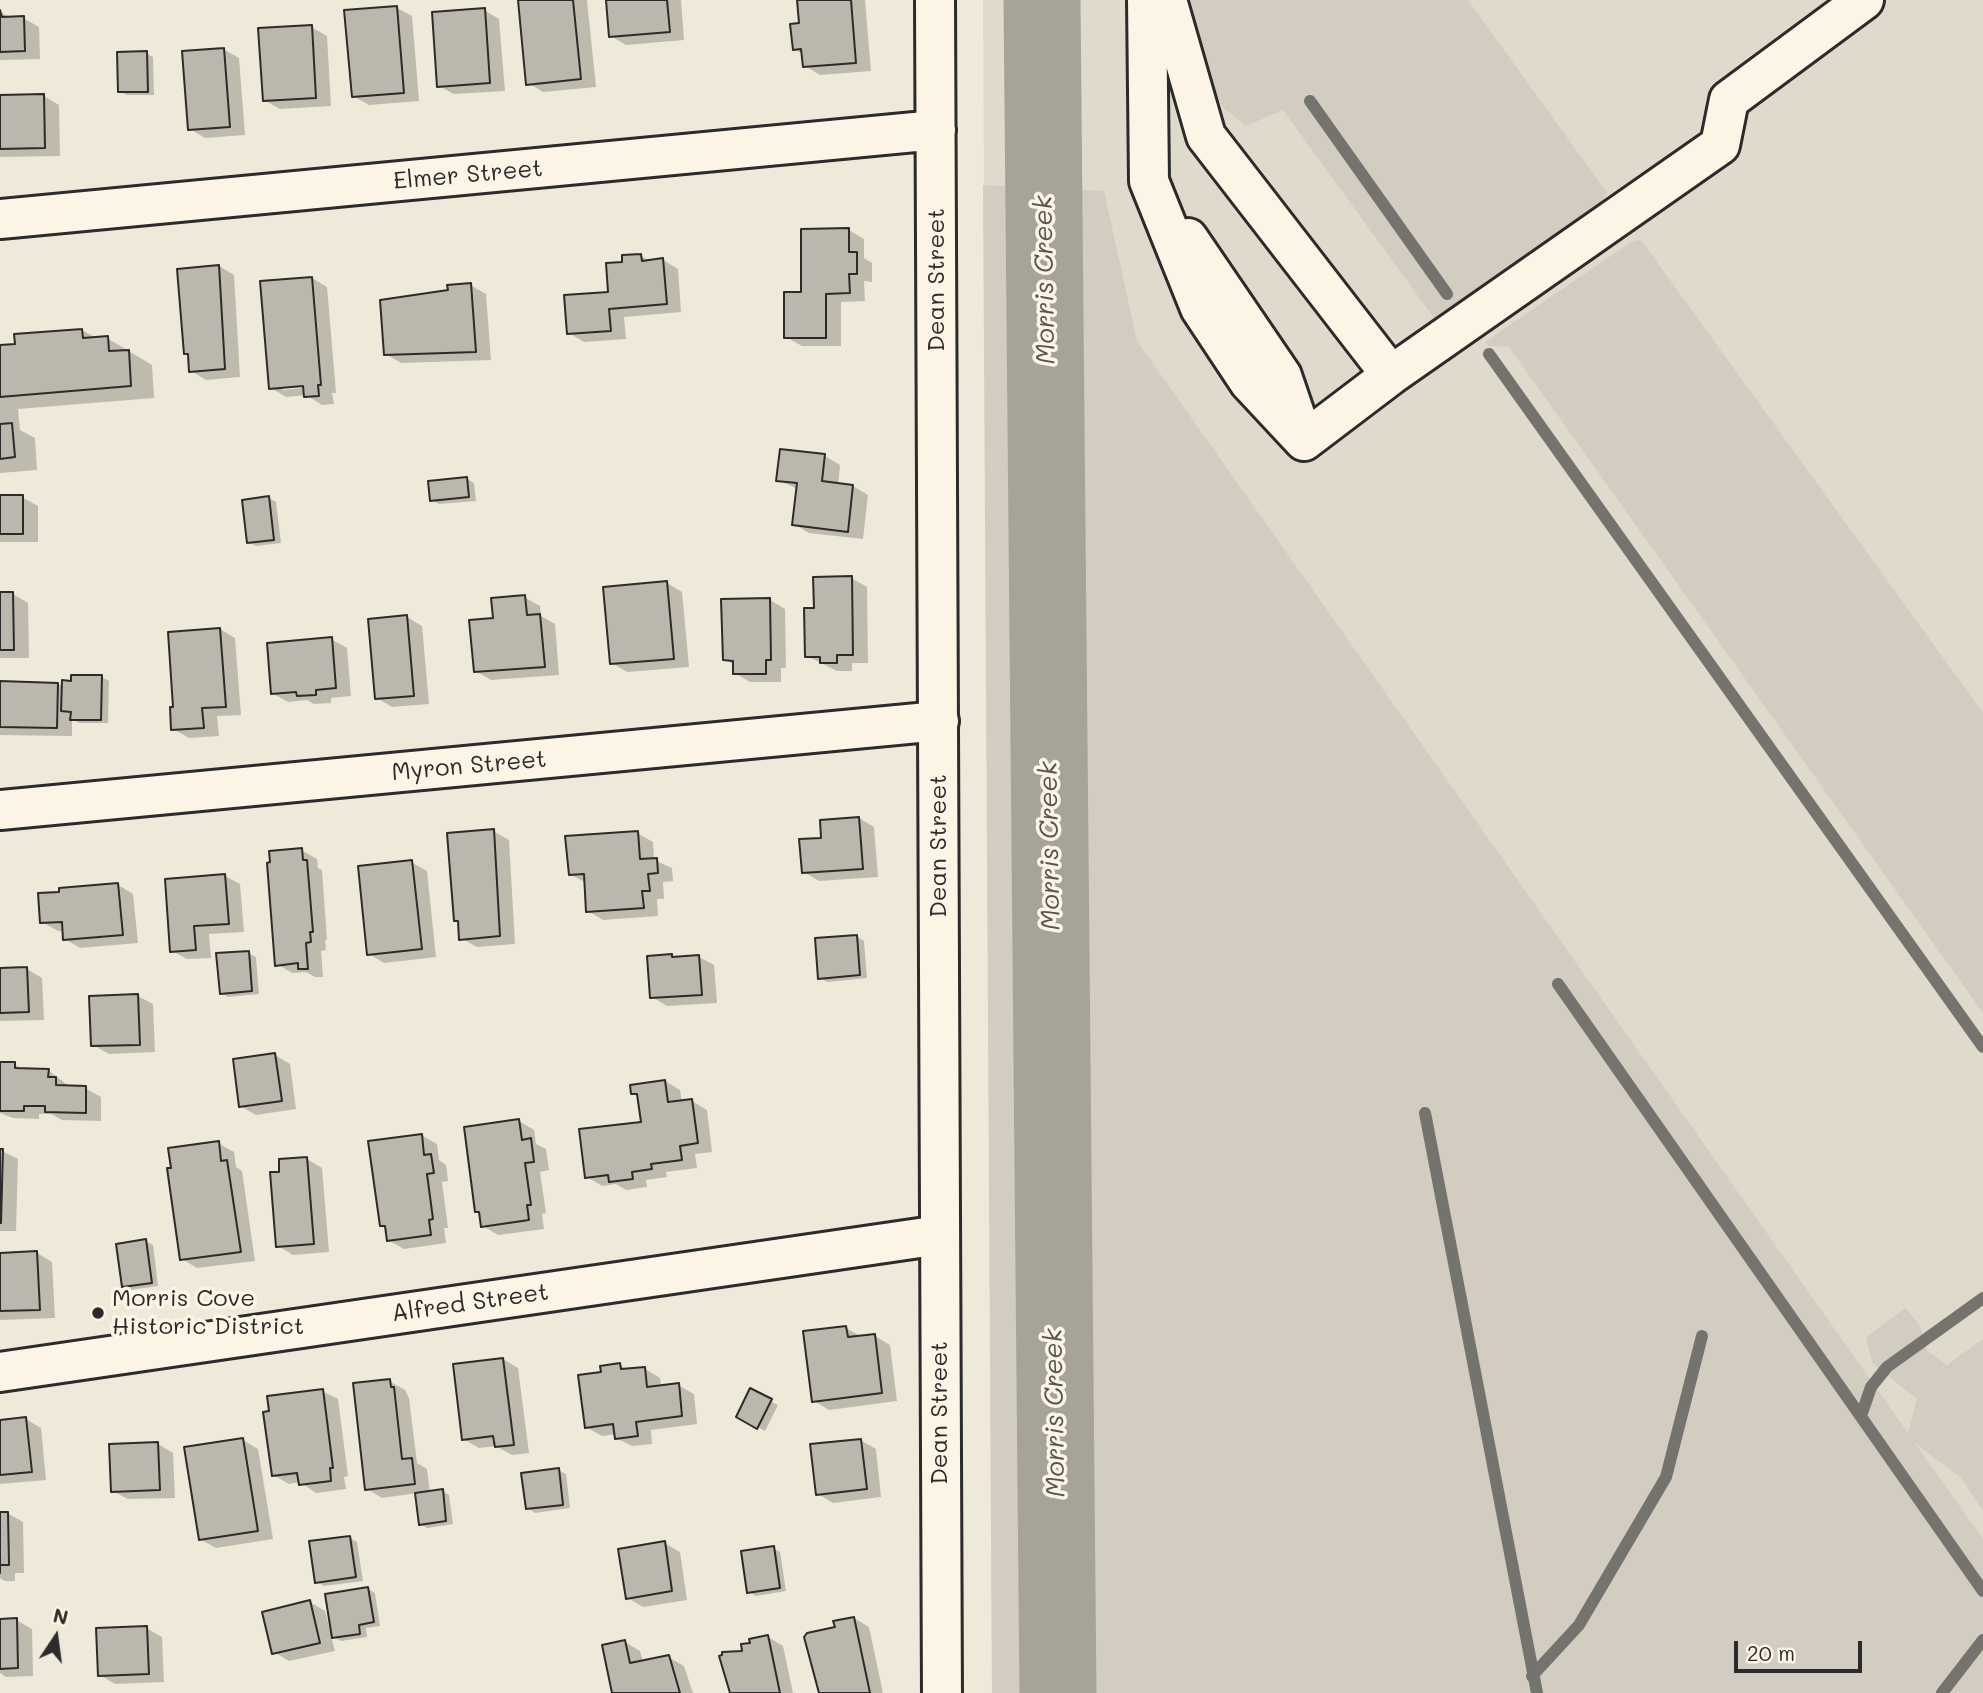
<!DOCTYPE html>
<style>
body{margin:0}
#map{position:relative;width:1983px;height:1693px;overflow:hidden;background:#efe9da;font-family:Mali,sans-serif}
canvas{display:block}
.north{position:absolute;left:21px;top:1602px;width:70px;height:70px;-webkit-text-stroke:5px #fcf5e5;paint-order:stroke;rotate:13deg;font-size:19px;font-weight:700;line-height:28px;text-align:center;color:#2b2b2b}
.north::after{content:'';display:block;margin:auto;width:24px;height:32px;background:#2b2b2b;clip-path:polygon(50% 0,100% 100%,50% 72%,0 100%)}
.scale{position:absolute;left:1734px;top:1641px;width:128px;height:32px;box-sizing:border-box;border:4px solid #2b2b2b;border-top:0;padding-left:9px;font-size:21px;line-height:24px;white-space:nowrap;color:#2b2b2b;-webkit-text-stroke:5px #fcf5e5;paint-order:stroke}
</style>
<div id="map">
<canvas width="1983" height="1693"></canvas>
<div class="north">N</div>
<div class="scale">20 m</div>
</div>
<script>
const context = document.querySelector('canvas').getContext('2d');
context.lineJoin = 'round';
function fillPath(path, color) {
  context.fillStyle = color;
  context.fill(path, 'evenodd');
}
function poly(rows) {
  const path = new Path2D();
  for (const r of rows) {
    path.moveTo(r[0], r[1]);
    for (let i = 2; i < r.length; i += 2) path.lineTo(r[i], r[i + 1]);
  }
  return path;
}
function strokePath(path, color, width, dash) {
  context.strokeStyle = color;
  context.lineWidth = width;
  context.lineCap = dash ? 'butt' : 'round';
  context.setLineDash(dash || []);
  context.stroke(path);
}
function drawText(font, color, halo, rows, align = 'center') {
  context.font = font + ' Mali,sans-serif';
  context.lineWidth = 7;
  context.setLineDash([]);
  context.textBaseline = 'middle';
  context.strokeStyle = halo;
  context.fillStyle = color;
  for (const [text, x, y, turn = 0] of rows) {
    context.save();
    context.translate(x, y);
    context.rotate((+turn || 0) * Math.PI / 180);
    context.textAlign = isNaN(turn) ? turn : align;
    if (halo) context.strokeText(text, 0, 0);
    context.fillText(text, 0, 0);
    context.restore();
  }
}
const built = poly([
 [983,0,1983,0,1983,1693,992,1693]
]);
const green = poly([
 [1185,0,1468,0,1607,193,1600,205,1434,318,1283,110,1246,126,1224,108,1200,67],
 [983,185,1104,191,1137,341,1908,1433,1917,1399,1872,1363,1866,1337,1905,1308,1920,1325,1927,1351,1947,1365,1983,1339,1983,1511,1961,1478,1914,1442,1983,1539,1983,1693,992,1693],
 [1641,240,1983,713,1983,1013,1509,347,1488,346,1485,342,1631,242]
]);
const shadow = poly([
 [520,0,587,0,596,87,543,92,528,83],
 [608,0,681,0,684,40,626,45,611,36],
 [799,0,865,0,871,71,820,75,805,66,803,54,794,49,801,24],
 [397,8,412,16,419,101,369,105,353,96],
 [484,10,499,19,505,91,454,94,439,86],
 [0,12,12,18,23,18,39,27,40,59,0,60],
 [311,27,327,36,331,106,280,109,264,100],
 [223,49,239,58,245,135,205,138,190,129],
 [146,53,153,57,154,95,127,95,119,91],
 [44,96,59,105,60,156,0,157,0,97],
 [849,230,864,239,864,258,872,263,872,282,864,281,865,301,841,302,841,346,802,346,786,337,803,293],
 [640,256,650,261,663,260,678,269,681,312,624,317,626,339,584,342,569,333,610,293,624,264],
 [219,266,234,275,240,377,206,380,191,371,190,356,186,353],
 [312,278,327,287,336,393,332,393,334,404,322,405,306,395,286,397,271,388],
 [312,384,312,387,283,390,283,386],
 [470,285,486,294,491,360,401,363,386,354,449,292],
 [82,330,96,338,107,338,152,365,154,398,18,409,20,430,35,438,37,470,0,473,0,347],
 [825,456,840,465,838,485,853,486,868,495,863,539,809,533,794,524,798,489,778,480],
 [467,479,474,483,476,501,439,504,432,500],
 [0,497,22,497,38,506,38,542,0,542],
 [269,498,276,502,281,543,256,546,249,542],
 [851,578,867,587,868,663,852,663,852,671,837,671,807,656,815,609],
 [667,583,682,592,689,667,627,672,612,663],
 [0,594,13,594,28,603,29,658,0,658],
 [524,597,540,606,541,616,555,624,559,675,491,680,476,671,495,620],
 [770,600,785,609,786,668,781,668,781,682,750,682,735,673,735,665,724,659],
 [407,617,422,626,429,704,392,707,377,698],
 [220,629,235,638,241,715,217,716,219,736,189,738,173,729,175,709],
 [331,639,347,648,351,696,331,698,331,703,314,704,307,700,288,702,272,693],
 [102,677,109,681,108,723,79,723,72,719,72,736,0,735,0,683,58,684,64,688],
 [859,818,874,827,878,877,819,881,804,872,823,839],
 [493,831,509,840,515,944,477,947,461,938,460,923,455,920],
 [637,833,653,842,654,860,672,868,673,881,663,882,664,899,657,899,658,916,603,920,588,911,586,883,570,874],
 [301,850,317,859,318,868,322,870,327,940,325,940,326,950,321,951,323,977,315,977,306,972,292,973,277,964],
 [411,862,427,871,436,957,384,963,369,954],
 [225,876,240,884,244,932,209,934,211,958,187,959,172,951],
 [118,885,133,894,138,943,80,948,65,939,64,931,58,931,42,922],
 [857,937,864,941,867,978,827,982,820,978],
 [248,953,256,957,259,994,228,997,221,993],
 [699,957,714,965,717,1003,667,1006,652,997],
 [27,969,42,978,44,1020,0,1021,0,970],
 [138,996,153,1004,155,1052,109,1054,93,1045],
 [275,1055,290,1064,296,1109,256,1115,240,1106],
 [0,1063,14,1064,25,1070,48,1070,70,1087,85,1088,101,1097,101,1121,62,1120,51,1114,39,1114,39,1119,13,1118,0,1113],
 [665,1081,680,1090,682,1102,692,1101,707,1110,712,1152,695,1154,697,1168,666,1172,667,1177,646,1180,647,1187,626,1190,616,1184,602,1186,587,1177,643,1123,640,1098,632,1093],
 [519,1121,534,1130,536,1144,546,1149,549,1170,540,1172,546,1213,542,1214,544,1229,498,1235,483,1226,481,1214,476,1211],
 [421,1135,437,1144,439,1160,446,1165,448,1181,442,1182,448,1228,444,1228,446,1243,404,1249,388,1240,387,1228,381,1225],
 [218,1143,234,1152,236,1167,242,1171,255,1261,197,1268,182,1259],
 [0,1150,18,1159,16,1231,0,1231],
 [307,1159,322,1168,329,1252,293,1255,278,1246,281,1173],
 [145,1241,153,1245,158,1286,130,1290,123,1286],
 [37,1253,52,1262,55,1318,0,1320,0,1255],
 [846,1328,862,1337,875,1336,890,1345,897,1401,829,1410,814,1401],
 [503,1359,518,1368,529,1453,512,1455,496,1446,479,1448,463,1439],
 [619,1365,628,1370,645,1369,660,1378,661,1387,678,1385,694,1394,697,1424,651,1430,652,1444,632,1446,616,1438,616,1434,602,1436,586,1427,603,1374],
 [389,1381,405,1390,409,1398,417,1463,427,1469,430,1493,442,1491,449,1495,453,1524,427,1528,420,1524,417,1493,382,1498,367,1489],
 [322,1391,338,1399,348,1476,344,1477,346,1489,316,1493,300,1482,289,1484,273,1475],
 [751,1391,778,1405,765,1431,738,1416],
 [26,1419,41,1428,46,1480,0,1484,0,1422],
 [243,1440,258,1449,273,1539,216,1548,200,1539],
 [860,1440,876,1449,881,1497,833,1503,818,1494],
 [158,1444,173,1453,175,1498,128,1499,112,1491],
 [558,1470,566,1474,570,1508,535,1513,528,1508],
 [7,1513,23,1522,24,1573,15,1573,15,1581,5,1581,0,1578,0,1514],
 [350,1538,357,1542,363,1581,324,1586,317,1582],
 [664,1543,680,1552,687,1600,643,1607,628,1598],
 [773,1548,780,1552,786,1591,756,1596,749,1592],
 [368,1589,375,1593,380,1626,366,1628,367,1637,341,1641,331,1636,335,1651,289,1661,274,1652,310,1602,325,1611,330,1630,333,1629],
 [854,1618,869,1627,883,1693,821,1693,837,1629],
 [0,1620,16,1620,32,1629,33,1676,6,1677,0,1673],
 [146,1628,162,1637,164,1682,115,1684,100,1675],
 [768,1637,783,1646,793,1693,730,1693],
 [625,1642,640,1651,643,1662,668,1657,684,1666,693,1693,614,1693]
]);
const stream = poly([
 [1310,101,1447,294],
 [1489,354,1983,1047],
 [1558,984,1983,1591],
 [1425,1113,1537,1693],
 [1861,1416,1871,1387,1887,1367,1983,1298],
 [1532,1676,1579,1625,1666,1477,1702,1336],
 [1942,1693,1983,1640]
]);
const river = poly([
 [1042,0,1058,1693]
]);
const building = poly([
 [518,0,573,0,581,79,526,85,518,0],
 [606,0,667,0,670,32,609,37,606,0],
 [797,0,851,0,856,63,803,67,801,49,793,50,790,24,799,23,797,0],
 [397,6,404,93,352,97,344,10,397,6],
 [485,8,490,83,437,87,432,12,485,8],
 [0,10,2,17,24,16,25,51,0,52,0,10],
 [312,25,316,98,263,101,258,28,312,25],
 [224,48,230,127,188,130,182,51,224,48],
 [147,51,148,92,118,92,117,52,147,51],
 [44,94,45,148,0,149,0,95,44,94],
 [849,228,849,252,857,252,857,274,849,274,850,293,826,294,826,338,784,338,784,292,801,292,801,229,849,228],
 [641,254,642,261,663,258,667,304,609,309,611,331,567,334,564,295,608,292,606,263,622,262,622,255,641,254],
 [219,265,225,369,189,372,188,354,184,354,177,269,219,265],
 [312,277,321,385,318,385,319,396,304,397,303,386,269,389,260,281,312,277],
 [471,283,476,352,384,355,380,300,448,290,447,285,471,283],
 [82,329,83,338,108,336,109,351,129,350,131,386,0,397,0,345,15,344,14,334,82,329],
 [12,423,15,457,0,459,0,424,12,423],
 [780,449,825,454,822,481,853,485,848,532,792,525,797,483,776,481,780,449],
 [467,477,469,497,430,501,428,481,467,477],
 [0,495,23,495,23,534,0,534,0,495],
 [269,496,274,540,247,543,242,500,269,496],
 [852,576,853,655,837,655,837,663,820,663,820,657,805,657,804,608,814,608,813,577,852,576],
 [667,581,674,659,610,664,603,587,667,581],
 [0,592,13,592,14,650,0,650,0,592],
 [525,595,527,615,540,614,545,667,474,672,469,620,493,618,491,598,525,595],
 [770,598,771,660,766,660,766,674,733,674,733,661,723,660,721,599,770,598],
 [407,615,414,696,375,699,368,619,407,615],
 [220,628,226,707,202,708,204,728,171,730,170,707,173,707,168,632,220,628],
 [332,637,336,688,316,690,316,695,297,696,296,692,271,694,267,643,332,637],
 [71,675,102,675,101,720,70,720,71,712,61,711,62,680,71,681,71,675],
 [0,681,58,683,57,728,0,727,0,681],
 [859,817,863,869,802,873,799,839,821,838,820,820,859,817],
 [494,829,500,936,459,940,458,921,454,921,447,833,494,829],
 [638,831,640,859,657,858,658,873,648,874,650,891,642,891,644,908,586,912,584,874,569,875,565,836,638,831],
 [302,848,303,860,307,860,313,932,310,932,311,942,306,943,308,969,298,969,298,963,275,966,267,863,270,862,269,851,302,848],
 [412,860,422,949,367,955,358,866,412,860],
 [225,874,229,924,194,926,196,950,170,952,165,879,225,874],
 [118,883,123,935,63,940,62,922,40,923,38,893,59,892,59,888,118,883],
 [857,935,860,975,818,979,815,938,857,935],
 [249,951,252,991,220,994,216,953,249,951],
 [672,954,672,957,699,955,702,995,650,998,647,956,672,954],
 [27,967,29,1012,0,1013,0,968,27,967],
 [138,994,140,1045,91,1046,89,996,138,994],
 [275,1053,282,1101,239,1107,233,1059,275,1053],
 [0,1062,15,1062,15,1068,49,1069,48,1077,56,1077,56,1085,86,1086,86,1113,45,1112,45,1106,24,1106,24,1111,0,1111,0,1062],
 [665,1080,668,1102,692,1099,698,1143,680,1146,682,1160,651,1164,652,1169,632,1172,633,1179,609,1182,608,1175,585,1178,579,1129,641,1122,637,1094,631,1094,630,1085,665,1080],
 [519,1119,522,1140,531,1138,534,1162,525,1163,531,1205,527,1205,529,1220,481,1227,479,1212,475,1212,464,1127,519,1119],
 [422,1134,424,1155,431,1154,434,1173,427,1174,433,1219,429,1220,431,1235,387,1241,385,1226,380,1226,368,1141,422,1134],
 [219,1141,221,1161,227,1160,241,1252,180,1260,167,1168,171,1168,168,1148,219,1141],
 [0,1149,3,1149,1,1223,0,1223,0,1149],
 [307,1157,314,1244,276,1247,270,1172,279,1172,279,1159,307,1157],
 [146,1239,152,1283,122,1287,116,1244,146,1239],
 [37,1251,40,1310,0,1311,0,1253,37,1251],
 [846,1326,848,1337,875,1334,882,1393,812,1402,803,1331,846,1326],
 [503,1358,514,1445,495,1447,493,1436,462,1440,453,1364,503,1358],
 [620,1363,621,1369,645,1367,647,1387,679,1383,682,1416,636,1422,638,1436,615,1439,613,1424,585,1428,578,1375,601,1372,600,1366,620,1363],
 [390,1379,391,1387,394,1387,402,1459,412,1458,415,1484,365,1490,353,1383,390,1379],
 [750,1388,772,1399,757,1429,736,1417,750,1388],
 [323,1389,333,1468,330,1468,331,1481,299,1485,297,1473,272,1476,263,1412,269,1411,267,1396,323,1389],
 [26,1417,32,1472,0,1475,0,1420,26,1417],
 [243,1438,258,1531,199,1540,184,1447,243,1438],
 [861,1439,867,1489,816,1495,810,1444,861,1439],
 [158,1442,160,1490,111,1492,109,1444,158,1442],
 [559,1468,563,1505,526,1509,521,1473,559,1468],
 [443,1489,446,1521,419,1525,415,1493,443,1489],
 [0,1512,8,1512,9,1565,0,1565,0,1573,0,1512],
 [350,1536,356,1577,315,1583,309,1541,350,1536],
 [665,1541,672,1591,626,1599,618,1549,665,1541],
 [774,1546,780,1588,747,1593,741,1551,774,1546],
 [368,1587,374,1622,359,1625,360,1634,332,1638,325,1594,368,1587],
 [310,1600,320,1643,272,1654,262,1612,310,1600],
 [854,1617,870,1693,819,1693,804,1637,807,1633,835,1627,833,1621,854,1617],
 [17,1618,18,1668,0,1669,0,1619,17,1618],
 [147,1626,149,1674,98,1676,96,1628,147,1626],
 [768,1635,780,1693,730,1693,719,1656,722,1655,722,1652,742,1651,741,1644,750,1643,749,1639,768,1635],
 [625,1640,630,1663,669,1655,680,1693,612,1693,602,1645,625,1640]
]);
const minor = poly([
 [935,0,942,1693],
 [1147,0,1149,181,1200,308,1249,382,1304,441],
 [1167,0,1206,136,1391,375],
 [0,219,936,130],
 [1188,238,1282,376,1299,426],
 [1304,441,1391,375,1720,145,1729,100,1864,0],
 [0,810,939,721],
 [0,1372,940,1235]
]);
const markers = [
 [98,1313,7,"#2b2b2b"]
];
const streetNames = [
 ["Elmer Street",468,175,-5],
 ["Dean Street",937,280,-90],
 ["Myron Street",469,766,-5],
 ["Dean Street",939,846,-90],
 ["Alfred Street",470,1303,-8],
 ["Dean Street",940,1413,-90]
];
const poiNames = [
 ["Morris Cove",112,1299],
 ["Historic District",112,1327]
];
const waterNames = [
 ["Morris Creek",1045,280,-91],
 ["Morris Creek",1050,846,-91],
 ["Morris Creek",1055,1413,-91]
];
fillPath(built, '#e0dacc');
fillPath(green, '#d2cdc0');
fillPath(shadow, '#0003');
strokePath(stream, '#75736d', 12);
strokePath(river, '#a6a399', 77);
fillPath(building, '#bcb7ac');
strokePath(building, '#2b2b2b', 2);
strokePath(minor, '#2b2b2b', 44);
strokePath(minor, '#fcf5e5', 38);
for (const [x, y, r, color] of markers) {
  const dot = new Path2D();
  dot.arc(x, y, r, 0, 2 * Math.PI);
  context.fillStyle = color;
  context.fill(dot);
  strokePath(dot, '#fcf5e5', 2.5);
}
drawText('24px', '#2b2b2b', '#fcf5e5', streetNames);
drawText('24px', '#2b2b2b', '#fcf5e5', poiNames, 'left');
drawText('italic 26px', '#565552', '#fcf5e5', waterNames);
</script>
